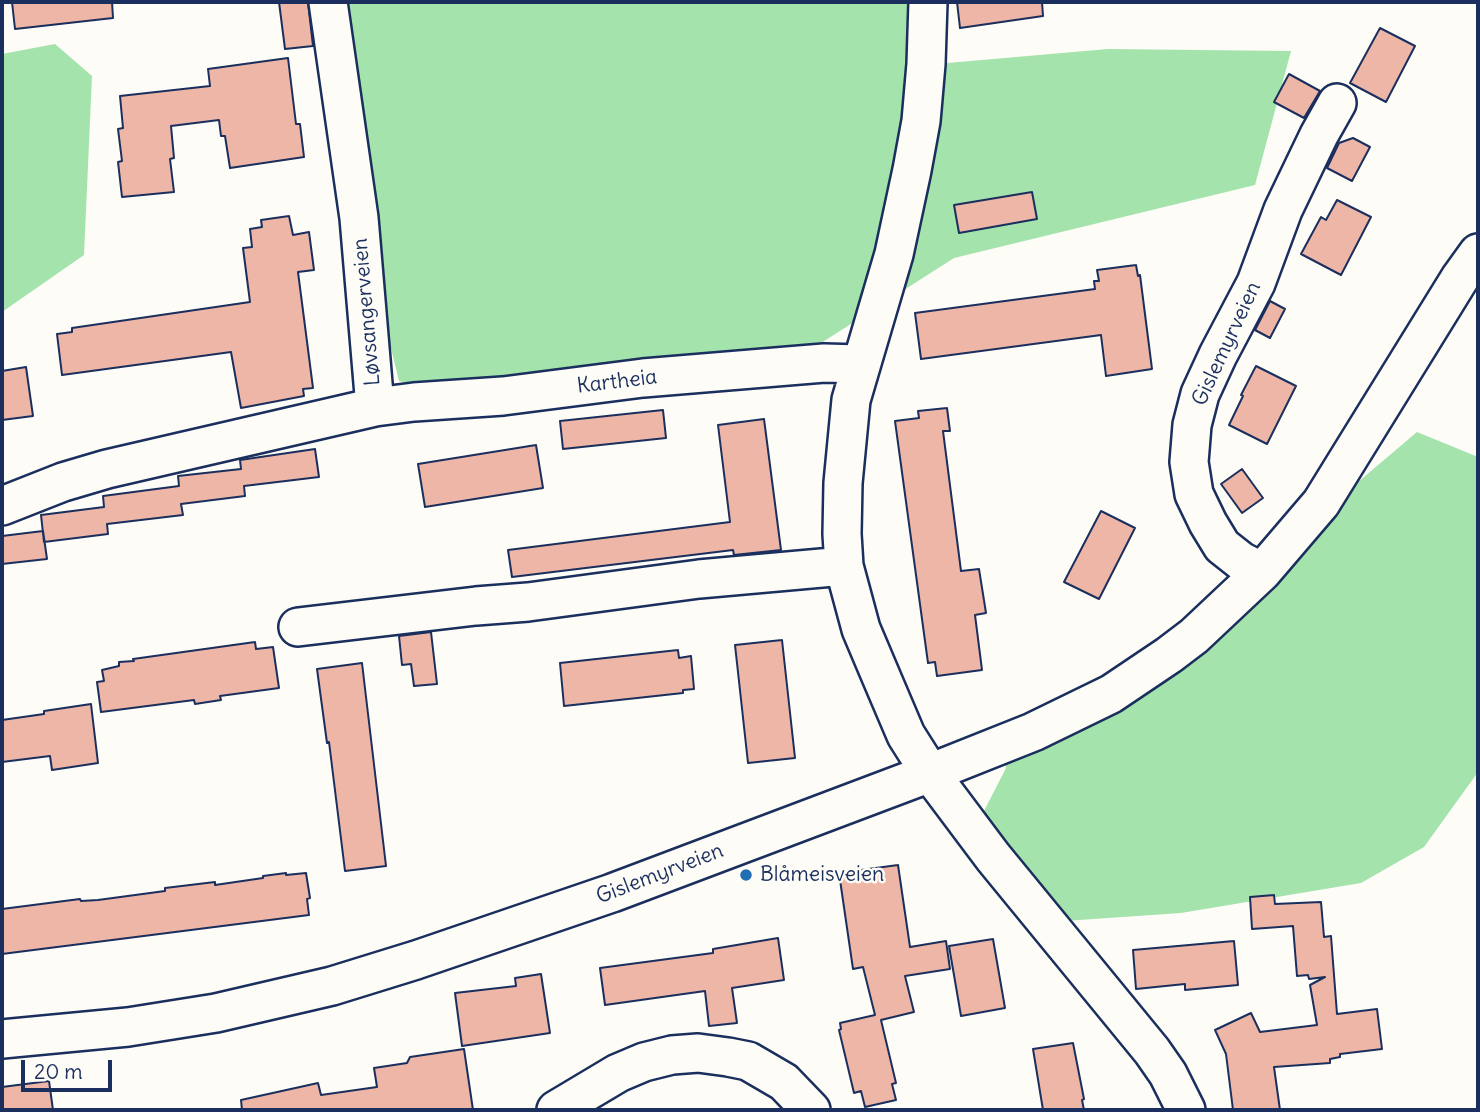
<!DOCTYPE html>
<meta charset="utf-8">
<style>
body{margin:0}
#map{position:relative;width:1480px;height:1112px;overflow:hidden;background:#fdfcf7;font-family:Delius,sans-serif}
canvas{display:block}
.frame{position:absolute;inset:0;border:4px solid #1b2f5e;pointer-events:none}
.scale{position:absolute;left:21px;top:1060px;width:91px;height:32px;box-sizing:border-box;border:4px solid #1b2f5e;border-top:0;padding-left:9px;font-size:21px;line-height:24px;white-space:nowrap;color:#1b2f5e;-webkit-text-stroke:5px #fdfcf7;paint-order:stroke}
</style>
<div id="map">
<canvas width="1480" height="1112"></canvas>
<div class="frame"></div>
<div class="scale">20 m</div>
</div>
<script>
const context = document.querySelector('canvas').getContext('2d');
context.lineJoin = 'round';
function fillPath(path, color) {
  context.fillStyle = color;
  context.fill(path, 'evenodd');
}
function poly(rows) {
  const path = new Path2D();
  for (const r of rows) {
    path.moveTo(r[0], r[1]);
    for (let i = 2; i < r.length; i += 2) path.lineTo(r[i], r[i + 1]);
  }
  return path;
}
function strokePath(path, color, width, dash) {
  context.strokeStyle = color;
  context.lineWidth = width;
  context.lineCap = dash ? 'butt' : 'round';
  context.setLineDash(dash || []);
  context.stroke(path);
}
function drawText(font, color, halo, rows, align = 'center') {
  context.font = font + ' Delius,sans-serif';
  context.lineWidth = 5;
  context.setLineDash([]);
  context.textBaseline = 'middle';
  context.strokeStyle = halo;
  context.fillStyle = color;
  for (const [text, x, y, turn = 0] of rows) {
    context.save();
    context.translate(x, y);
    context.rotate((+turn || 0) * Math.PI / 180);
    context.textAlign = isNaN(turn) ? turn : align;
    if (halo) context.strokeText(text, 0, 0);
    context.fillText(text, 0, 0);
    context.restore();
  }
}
const green = poly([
 [330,2,922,2,936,64,1108,49,1291,51,1255,185,954,258,807,352,466,399,399,381,357,208],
 [55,44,92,76,84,255,2,312,2,54],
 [1417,432,1478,457,1478,772,1424,847,1361,883,1181,913,1050,922,981,817,1006,768,1005,763,1147,661]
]);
const building = poly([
 [12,2,112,2,113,18,15,29,12,2],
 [279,2,308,2,313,46,285,49,279,2],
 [957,2,1042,2,1043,16,960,28,957,2],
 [1380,28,1415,46,1386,102,1350,83,1380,28],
 [288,58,296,124,300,124,304,157,230,168,225,136,221,136,219,120,171,126,174,158,170,159,174,192,122,197,118,162,122,161,118,129,123,128,120,96,210,86,208,69,288,58],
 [1289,74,1320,91,1304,118,1274,102,1289,74],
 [1353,138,1370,147,1352,181,1327,168,1339,143,1353,138],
 [1032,192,1037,219,959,233,954,205,1032,192],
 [1337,200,1371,217,1341,275,1301,254,1321,217,1326,220,1337,200],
 [289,216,293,235,309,232,314,270,298,272,313,388,303,389,304,396,241,408,231,352,62,375,57,334,72,332,72,328,250,302,243,248,252,247,250,229,262,227,261,220,289,216],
 [1136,265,1138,276,1140,275,1152,369,1106,376,1101,335,921,359,915,313,1095,289,1094,281,1099,281,1097,270,1136,265],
 [1270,301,1285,309,1270,338,1255,330,1270,301],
 [1256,366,1296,386,1267,444,1229,425,1243,396,1241,395,1256,366],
 [26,367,33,416,2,420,2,371,26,367],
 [947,408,950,431,943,431,961,571,979,569,986,613,975,615,982,670,937,676,935,662,928,663,895,421,919,418,918,411,947,408],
 [663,410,666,438,563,449,560,421,663,410],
 [764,419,781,550,734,555,733,550,512,577,508,550,730,522,718,425,764,419],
 [536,445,543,488,425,507,418,464,536,445],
 [315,449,319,477,244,486,245,496,181,504,183,515,107,524,108,534,44,542,41,515,104,507,103,496,179,486,178,476,241,469,240,460,315,449],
 [1242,469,1263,498,1242,513,1221,484,1242,469],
 [1101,511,1135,528,1099,599,1064,582,1101,511],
 [43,531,47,559,2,564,2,536,43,531],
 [431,632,437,684,414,686,411,664,402,665,399,636,431,632],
 [782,640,795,758,748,763,735,645,782,640],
 [255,642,256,649,273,647,279,688,220,696,221,700,195,704,194,700,101,712,97,682,104,681,102,670,119,666,119,662,134,661,133,659,255,642],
 [678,650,679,658,691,656,694,689,683,690,683,693,564,706,560,663,678,650],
 [362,663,386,866,345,871,329,742,327,743,317,669,362,663],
 [91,704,98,763,52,770,50,756,2,762,2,720,44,714,44,711,91,704],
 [898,865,910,947,946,941,950,969,905,976,914,1012,881,1020,896,1083,892,1084,896,1100,865,1107,861,1091,854,1093,839,1030,841,1029,840,1023,875,1015,863,967,853,969,839,873,898,865],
 [286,873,286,875,306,873,310,898,307,899,309,915,2,954,2,909,80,899,81,901,98,900,165,891,165,888,215,882,215,885,263,878,263,876,286,873],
 [1274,895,1275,904,1321,902,1324,937,1331,936,1337,1014,1377,1009,1382,1049,1340,1054,1340,1057,1330,1059,1330,1063,1274,1067,1280,1110,1233,1110,1226,1054,1215,1030,1251,1013,1260,1032,1317,1025,1310,985,1325,977,1309,979,1308,975,1297,976,1293,926,1252,929,1250,897,1274,895],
 [778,938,784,980,732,988,737,1023,709,1026,705,991,605,1005,600,968,713,953,713,949,778,938],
 [993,939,1005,1008,961,1016,949,946,993,939],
 [1234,941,1238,985,1185,990,1185,984,1136,989,1133,950,1234,941],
 [541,974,550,1033,462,1046,455,993,516,986,515,978,541,974],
 [1073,1043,1084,1099,1082,1100,1084,1110,1043,1110,1033,1049,1073,1043],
 [464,1049,473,1110,242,1110,241,1100,318,1083,321,1095,377,1087,374,1068,407,1063,410,1057,464,1049],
 [49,1081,53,1110,2,1110,2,1087,49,1081]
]);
const minor = poly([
 [928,2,926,64,921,121,912,170,894,254,851,400,843,483,842,534,844,566,861,629,883,681,906,735,930,773,993,857,1152,1051,1168,1074,1186,1110],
 [375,407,414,402,503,396,643,378,824,363,860,364],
 [2,506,63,482,107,469,375,407,359,218,328,2],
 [1262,572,1241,561,1222,546,1208,523,1194,494,1189,462,1192,425,1200,394,1218,355,1256,283,1283,210,1319,135,1337,103],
 [298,627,476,606,528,602,699,579,844,566],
 [2,1039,128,1027,216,1013,332,986,416,960,612,893,930,773,1033,732,1111,694,1169,655,1194,636,1262,572,1321,503,1460,278,1478,253],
 [556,1110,618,1073,644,1062,672,1055,698,1053,728,1057,748,1061,784,1082,811,1110]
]);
const markers = [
 [746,875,7,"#1f6fb2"]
];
const streetNames = [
 ["Løvsangerveien",367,312,-95],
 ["Gislemyrveien",1227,344,-65],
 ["Kartheia",617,382,-7],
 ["Gislemyrveien",660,874,-21]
];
const poiNames = [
 ["Blåmeisveien",760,875]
];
fillPath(green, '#a4e3ab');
fillPath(building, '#eeb6a6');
strokePath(building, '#1b2f5e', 2);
strokePath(minor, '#1b2f5e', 42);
strokePath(minor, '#fdfcf7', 37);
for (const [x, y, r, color] of markers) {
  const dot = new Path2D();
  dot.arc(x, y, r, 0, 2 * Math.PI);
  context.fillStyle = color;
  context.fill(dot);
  strokePath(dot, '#fdfcf7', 2.5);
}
drawText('21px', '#1b2f5e', '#fdfcf7', streetNames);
drawText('21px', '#1b2f5e', '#fdfcf7', poiNames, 'left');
</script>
